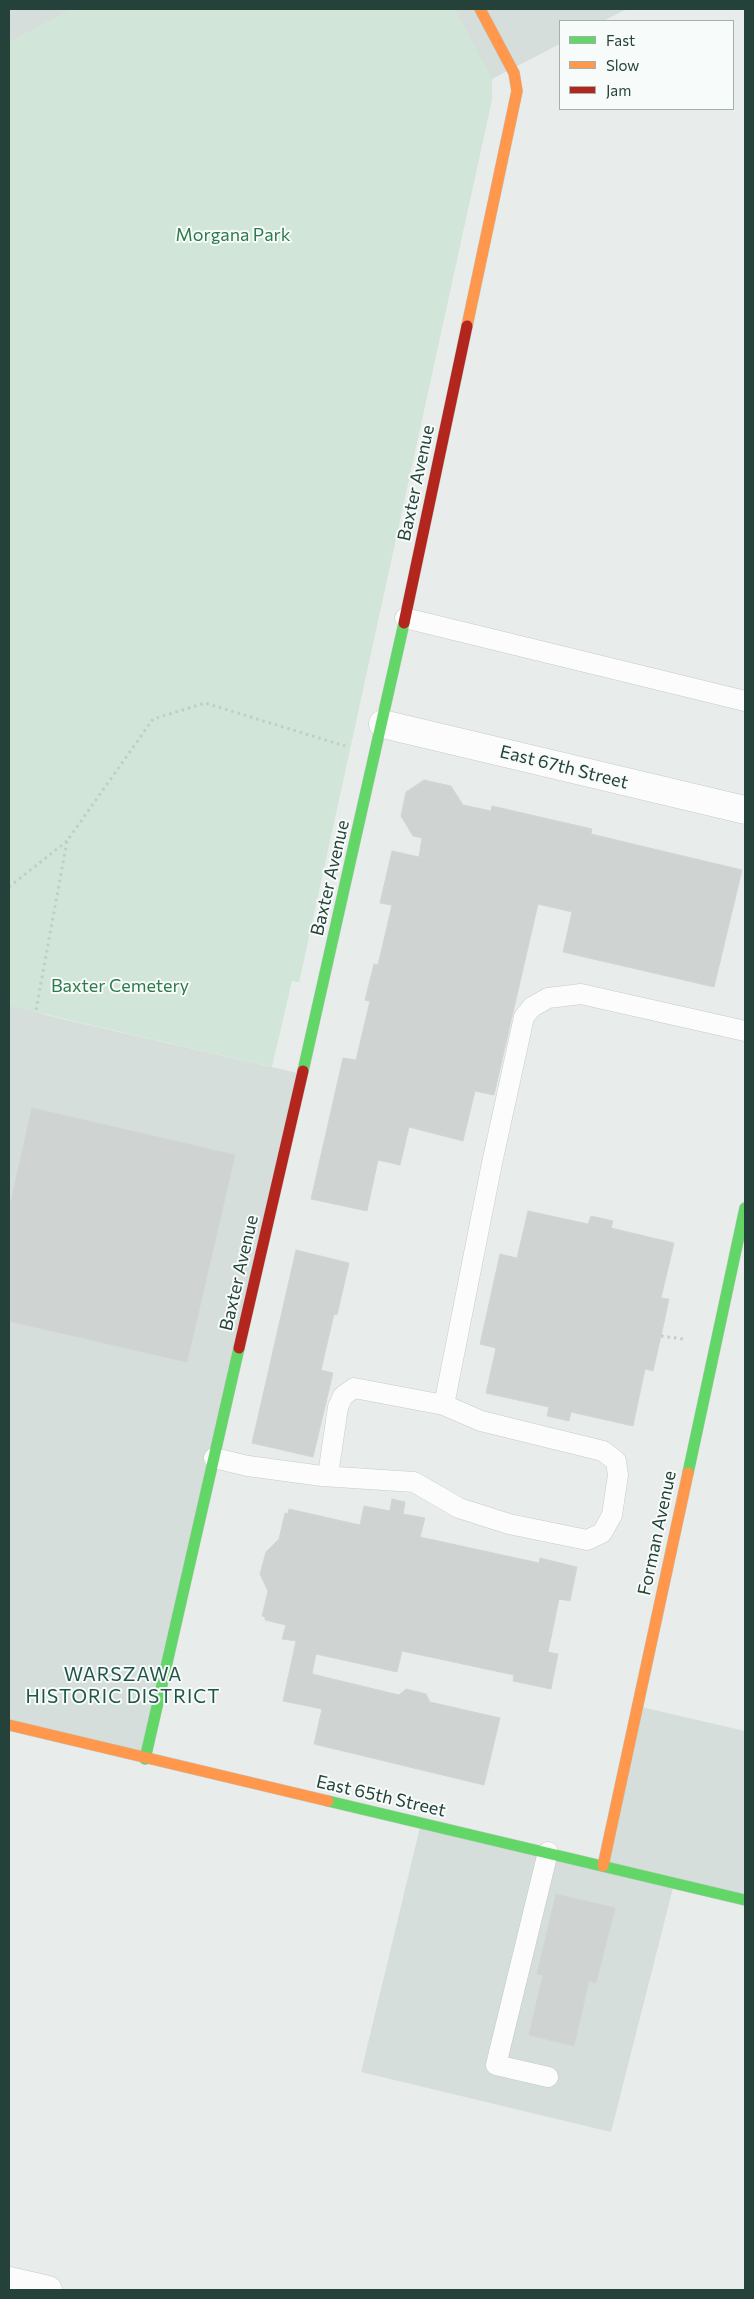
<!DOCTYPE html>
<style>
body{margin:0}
#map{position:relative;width:754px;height:2299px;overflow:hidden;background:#e8edeb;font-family:Commissioner,sans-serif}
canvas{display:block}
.frame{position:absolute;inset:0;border:10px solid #24423a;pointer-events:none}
.legend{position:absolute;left:559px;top:20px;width:175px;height:90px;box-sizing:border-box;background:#f7fbf9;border:1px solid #a3b1ad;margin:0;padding:6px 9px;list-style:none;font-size:15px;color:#24423a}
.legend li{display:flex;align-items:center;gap:10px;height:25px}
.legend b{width:25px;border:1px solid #a3b1ad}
</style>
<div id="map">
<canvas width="754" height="2299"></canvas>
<div class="frame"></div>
<ul class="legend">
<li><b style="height:6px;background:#63d668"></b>Fast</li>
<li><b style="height:6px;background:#ff974d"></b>Slow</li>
<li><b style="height:6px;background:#b3261e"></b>Jam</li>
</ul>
</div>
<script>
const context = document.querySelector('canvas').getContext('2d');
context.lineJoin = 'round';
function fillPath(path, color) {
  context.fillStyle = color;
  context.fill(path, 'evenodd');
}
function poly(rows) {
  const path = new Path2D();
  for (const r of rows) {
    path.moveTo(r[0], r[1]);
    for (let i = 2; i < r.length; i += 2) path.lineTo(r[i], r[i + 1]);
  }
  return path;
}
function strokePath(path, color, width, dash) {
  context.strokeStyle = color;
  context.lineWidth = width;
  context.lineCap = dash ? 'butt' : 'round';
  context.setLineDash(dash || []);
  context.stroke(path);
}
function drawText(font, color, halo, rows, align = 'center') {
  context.font = font + ' Commissioner,sans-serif';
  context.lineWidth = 4;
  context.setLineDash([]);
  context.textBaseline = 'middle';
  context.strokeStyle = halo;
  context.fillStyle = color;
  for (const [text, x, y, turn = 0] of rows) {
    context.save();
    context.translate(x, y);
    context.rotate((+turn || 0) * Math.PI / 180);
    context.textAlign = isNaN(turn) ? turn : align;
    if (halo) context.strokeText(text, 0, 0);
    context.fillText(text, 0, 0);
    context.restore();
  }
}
const built = poly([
 [9,9,627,9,603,21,560,21,560,44,492,79,492,99,299,982,63,927,41,1014,302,1074,145,1759,9,1725],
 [637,1706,745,1731,745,1900,674,1884,611,2132,361,2072,421,1823,603,1866]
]);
const green = poly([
 [71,9,455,9,492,79,492,99,299,982,292,981,272,1067,9,1006,9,42]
]);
const building = poly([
 [424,780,451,786,463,805,491,811,492,806,592,829,591,834,742,870,714,987,563,952,572,912,538,904,494,1095,475,1091,463,1141,409,1127,400,1165,378,1160,367,1211,311,1199,343,1058,356,1060,370,1001,365,1000,374,964,378,965,392,905,380,903,392,851,419,857,422,838,413,836,401,816,406,792,424,780],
 [32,1108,235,1155,187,1362,9,1321,9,1210,32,1108],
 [528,1211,588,1224,591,1216,613,1221,611,1228,674,1243,661,1298,669,1299,661,1336,653,1371,645,1369,633,1426,571,1412,569,1421,547,1416,549,1407,486,1393,496,1348,480,1344,500,1254,517,1258,528,1211],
 [296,1250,349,1263,337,1315,334,1314,321,1370,333,1373,313,1457,252,1443,296,1250],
 [392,1499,405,1502,403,1514,425,1518,420,1537,539,1563,540,1558,577,1567,570,1601,559,1599,548,1652,558,1654,551,1689,513,1681,514,1675,402,1651,397,1672,316,1654,312,1674,399,1695,406,1689,426,1694,430,1702,500,1718,484,1785,314,1744,322,1709,283,1701,296,1641,282,1639,286,1625,265,1620,265,1617,262,1616,268,1591,260,1574,266,1552,279,1539,285,1513,288,1514,289,1509,360,1525,364,1506,390,1511,392,1499],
 [556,1894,615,1908,596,1983,589,1981,574,2046,529,2035,543,1975,537,1974,556,1894]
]);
const path = poly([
 [9,887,67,841],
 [36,1010,67,841,153,719,205,703,345,746],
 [661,1336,683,1339]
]);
const lane = poly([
 [405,618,745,701],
 [444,1405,492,1163,524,1017,532,1007,548,998,581,994,745,1031],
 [214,1458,248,1466,322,1476,414,1482,459,1508,509,1524,587,1540,602,1533,612,1515,618,1475,616,1461,603,1451,481,1421,444,1405,354,1388,343,1396,338,1407,328,1475],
 [548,1852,496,2065,548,2077]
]);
const street = poly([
 [383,724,745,810],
 [9,2281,48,2290]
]);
const fast = poly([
 [303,1071,404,623],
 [688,1473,745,1208],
 [145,1759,239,1348],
 [328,1801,745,1900]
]);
const slow = poly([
 [467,326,517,91,514,73,480,9],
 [9,1725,328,1801],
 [603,1866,688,1473]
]);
const jam = poly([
 [404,623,467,326],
 [239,1348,303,1071]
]);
const parkNames = [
 ["Morgana Park",233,235],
 ["Baxter Cemetery",120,986]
];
const streetNames = [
 ["Baxter Avenue",416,483,-78],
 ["East 67th Street",564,767,14],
 ["Baxter Avenue",330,878,-77],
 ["Baxter Avenue",239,1273,-77],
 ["Forman Avenue",657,1533,-78],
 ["East 65th Street",381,1796,13]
];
const neighbourhoodNames = [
 ["WARSZAWA",123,1675],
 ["HISTORIC DISTRICT",123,1697]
];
fillPath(built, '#d6dedb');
fillPath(green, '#d1e6d8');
fillPath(building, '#cfd4d2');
strokePath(building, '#d1d6d4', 1);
strokePath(lane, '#c5cac8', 21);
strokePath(street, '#c5cac8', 29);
strokePath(fast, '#c3cbc8', 12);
strokePath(slow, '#c3cbc8', 12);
strokePath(jam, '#c3cbc8', 12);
strokePath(path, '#c3ccca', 3, [2.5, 4]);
strokePath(lane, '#fcfcfc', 20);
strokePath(street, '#fcfcfc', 28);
strokePath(fast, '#63d668', 11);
strokePath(slow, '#ff974d', 11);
strokePath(jam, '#b3261e', 11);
drawText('18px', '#2d7a4b', '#f7fbf9', parkNames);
drawText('18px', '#24423a', '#f7fbf9', streetNames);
context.letterSpacing = '1px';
drawText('19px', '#1f5548', '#f7fbf9', neighbourhoodNames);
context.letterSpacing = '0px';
</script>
